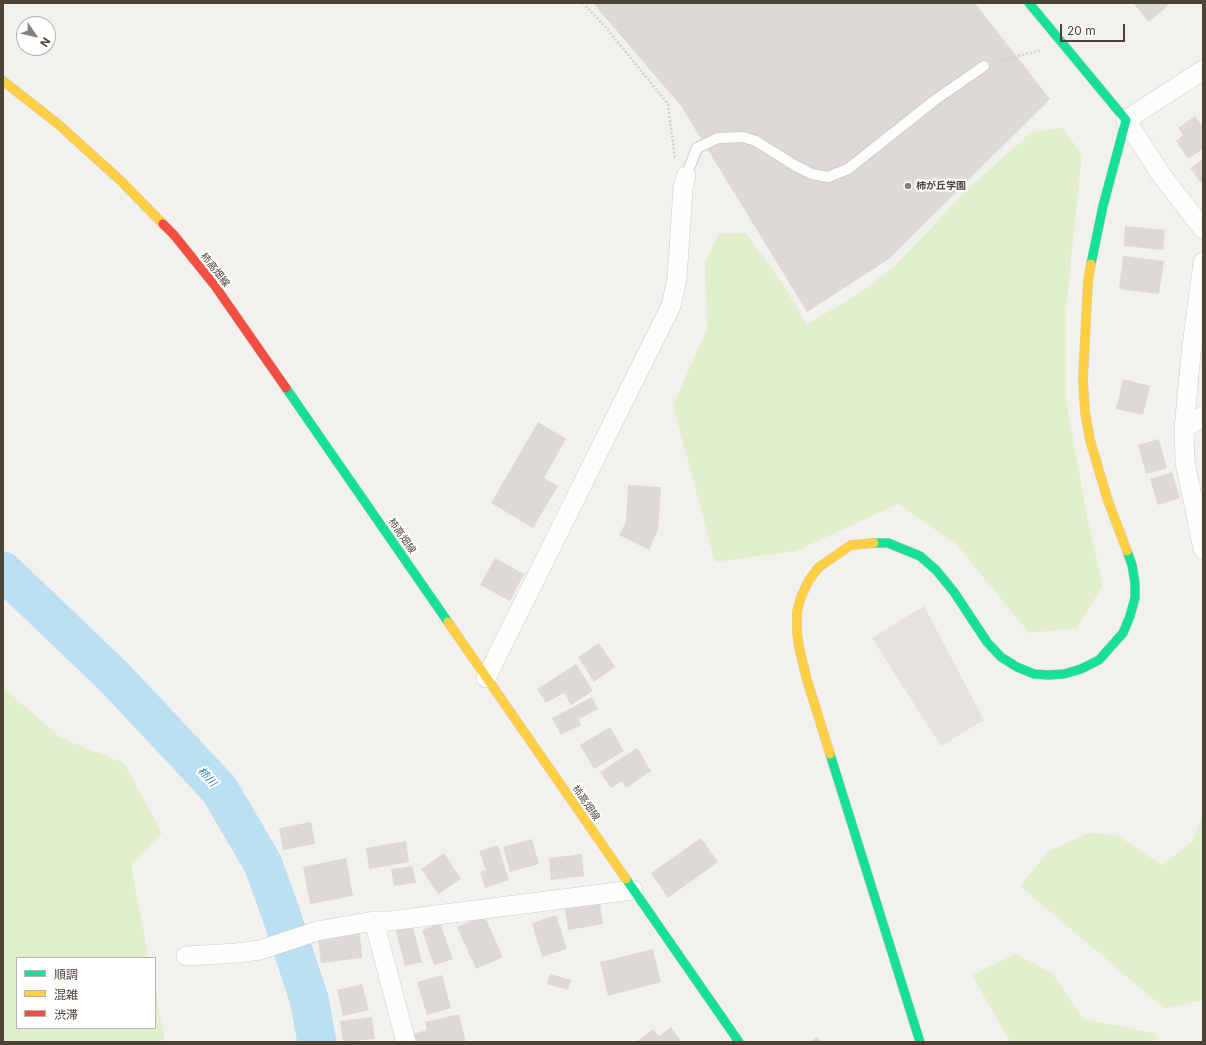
<!DOCTYPE html>
<meta charset="utf-8">
<style>
body{margin:0}
#map{position:relative;width:1206px;height:1045px;overflow:hidden;background:#f3f1ee;font-family:Inter,"Noto Sans JP",sans-serif}
canvas{display:block}
.frame{position:absolute;inset:0;border:4px solid #4c4337;pointer-events:none}
.legend{position:absolute;left:16px;top:957px;width:140px;height:72px;box-sizing:border-box;background:#fff;border:1px solid #b7b4af;margin:0;padding:5px 7px;list-style:none;font-size:12px;color:#4c4337}
.legend li{display:flex;align-items:center;gap:8px;height:20px}
.legend b{width:20px;border:1px solid #b7b4af}
.north{position:absolute;left:16px;top:16px;width:40px;height:40px;box-sizing:border-box;background:#fff;border:1px solid #b7b4af;border-radius:50%;rotate:124deg;font-size:11px;font-weight:700;line-height:16px;text-align:center;color:#4c4337}
.north::after{content:'';display:block;margin:auto;width:14px;height:18px;background:#868077;clip-path:polygon(50% 0,100% 100%,50% 72%,0 100%)}
.scale{position:absolute;left:1060px;top:24px;width:65px;height:18px;box-sizing:border-box;border:2px solid #4c4337;border-top:0;padding-left:5px;font-size:12px;line-height:14px;white-space:nowrap;color:#4c4337;-webkit-text-stroke:3px #fff;paint-order:stroke}
</style>
<div id="map">
<canvas width="1206" height="1045"></canvas>
<div class="frame"></div>
<ul class="legend">
<li><b style="height:5px;background:#16e098"></b>順調</li>
<li><b style="height:5px;background:#ffcf43"></b>混雑</li>
<li><b style="height:5px;background:#f24e42"></b>渋滞</li>
</ul>
<div class="north">N</div>
<div class="scale">20 m</div>
</div>
<script>
const context = document.querySelector('canvas').getContext('2d');
context.lineJoin = 'round';
function fillPath(path, color) {
  context.fillStyle = color;
  context.fill(path, 'evenodd');
}
function poly(rows) {
  const path = new Path2D();
  for (const r of rows) {
    path.moveTo(r[0], r[1]);
    for (let i = 2; i < r.length; i += 2) path.lineTo(r[i], r[i + 1]);
  }
  return path;
}
function strokePath(path, color, width, dash) {
  context.strokeStyle = color;
  context.lineWidth = width;
  context.lineCap = dash ? 'butt' : 'round';
  context.setLineDash(dash || []);
  context.stroke(path);
}
function drawText(font, color, halo, rows, align = 'center') {
  context.font = font + ' Inter,"Noto Sans JP",sans-serif';
  context.lineWidth = 4;
  context.setLineDash([]);
  context.textBaseline = 'middle';
  context.strokeStyle = halo;
  context.fillStyle = color;
  for (const [text, x, y, turn = 0] of rows) {
    context.save();
    context.translate(x, y);
    context.rotate((+turn || 0) * Math.PI / 180);
    context.textAlign = isNaN(turn) ? turn : align;
    if (halo) context.strokeText(text, 0, 0);
    context.fillText(text, 0, 0);
    context.restore();
  }
}
const green = poly([
 [1063,128,1082,155,1066,310,1066,399,1087,517,1103,585,1077,628,1029,633,957,545,898,504,796,551,715,562,673,405,707,329,705,263,719,233,746,233,780,280,807,324,855,296,894,267,965,192,1031,132],
 [3,687,61,738,124,763,162,833,131,866,149,958,17,958,17,1028,155,1028,155,989,165,1042,3,1042],
 [1203,813,1203,1000,1165,1009,1020,886,1049,851,1088,833,1117,835,1162,865,1193,841],
 [1015,954,1052,973,1084,1019,1154,1033,1158,1042,1010,1042,972,975]
]);
const parking = poly([
 [924,606,984,720,941,746,872,638]
]);
const river = poly([
 [3,571,114,677,219,789,263,864,281,914,309,999,317,1042]
]);
const building = poly([
 [593,3,975,3,1050,99,889,259,807,312,681,106],
 [1133,3,1171,3,1149,22],
 [1195,116,1203,127,1203,149,1188,159,1176,141,1183,135,1178,128],
 [1203,159,1203,182,1201,183,1190,168],
 [1125,226,1165,230,1163,250,1124,246],
 [1123,256,1164,261,1159,294,1119,289],
 [1123,379,1150,386,1143,415,1116,409],
 [538,422,566,439,544,478,558,486,533,528,491,503],
 [1159,439,1167,468,1146,474,1138,445],
 [1172,472,1180,498,1158,505,1150,479],
 [628,485,661,487,658,530,649,550,619,535,626,522],
 [495,558,524,574,510,601,480,585],
 [599,643,615,667,594,682,578,657],
 [576,664,593,691,571,705,564,693,546,703,537,689],
 [592,697,598,709,579,719,581,725,561,735,552,718],
 [610,727,624,751,594,769,580,745],
 [637,748,651,771,626,788,622,781,611,788,600,772],
 [311,822,315,844,283,850,279,828],
 [701,838,718,862,668,898,651,873],
 [532,839,539,864,510,872,503,847],
 [406,841,409,862,369,869,366,848],
 [498,845,509,880,485,888,480,872,486,870,479,851],
 [444,853,461,879,438,894,421,869],
 [582,854,584,876,551,880,549,858],
 [346,858,353,896,310,904,303,867],
 [413,866,416,883,394,886,391,869],
 [599,898,603,924,568,930,564,904],
 [484,915,503,957,476,969,457,927],
 [556,915,567,949,542,957,532,923],
 [440,923,453,959,434,965,422,930],
 [412,924,422,962,405,966,395,928],
 [360,933,362,958,321,963,318,938],
 [653,949,661,982,608,996,600,962],
 [550,974,571,980,568,990,547,984],
 [442,975,451,1008,427,1015,417,982],
 [362,984,369,1010,343,1016,337,990],
 [459,1014,466,1042,415,1042,413,1034,427,1030,425,1022],
 [372,1017,375,1039,343,1042,340,1021],
 [671,1027,682,1042,636,1042,653,1029,659,1036],
 [817,1037,822,1042,810,1042]
]);
const path = poly([
 [583,3,608,30,668,104,675,159],
 [999,61,1041,50]
]);
const lane = poly([
 [686,176,697,148,718,138,743,137,756,141,794,165,812,174,828,177,848,169,935,100,984,66]
]);
const street = poly([
 [1203,70,1126,120,1160,173,1203,229],
 [1203,262,1191,353,1184,429,1185,462,1203,549],
 [1184,429,1203,416],
 [486,678,671,306,677,279,683,188,686,176],
 [374,921,406,1042],
 [186,956,237,953,260,950,317,931,374,921,390,921,633,890]
]);
const fast = poly([
 [1029,3,1126,120,1103,206,1091,264],
 [286,388,448,622],
 [874,543,888,543,920,556,936,570,954,592,987,642,1001,657,1017,667,1034,674,1048,675,1064,674,1081,669,1099,660,1123,633,1130,616,1135,598,1135,583,1132,565,1127,551],
 [830,754,920,1042],
 [626,879,739,1042]
]);
const slow = poly([
 [3,81,58,124,121,181,163,224],
 [1091,264,1088,281,1083,379,1085,412,1090,440,1108,501,1127,551],
 [448,622,626,879],
 [830,754,807,680,799,647,797,632,797,612,801,597,809,580,819,567,851,545,874,543]
]);
const jam = poly([
 [163,224,174,235,215,286,286,388]
]);
const markers = [
 [908,186,4,"#868077"]
];
const poiNames = [
 ["柿が丘学園",916,186]
];
const streetNames = [
 ["柿高畑線",215,270,52],
 ["柿高畑線",402,536,55],
 ["柿高畑線",586,803,55]
];
const waterNames = [
 ["柿川",207,777,47]
];
fillPath(green, '#e2efcc');
fillPath(parking, '#e5e2df');
strokePath(river, '#bbe0f4', 39);
fillPath(building, '#dddad6');
strokePath(lane, '#d0ccc8', 12);
strokePath(street, '#d0ccc8', 20);
strokePath(fast, '#d3cec4', 10);
strokePath(slow, '#d3cec4', 10);
strokePath(jam, '#d3cec4', 10);
strokePath(path, '#d3d1cc', 2.5, [2, 2]);
strokePath(lane, '#fdfdfc', 10);
strokePath(street, '#fdfdfc', 19);
strokePath(fast, '#16e098', 9);
strokePath(slow, '#ffcf43', 9);
strokePath(jam, '#f24e42', 9);
for (const [x, y, r, color] of markers) {
  const dot = new Path2D();
  dot.arc(x, y, r, 0, 2 * Math.PI);
  context.fillStyle = color;
  context.fill(dot);
  strokePath(dot, '#fff', 1.5);
}
drawText('bold 10px', '#4c4337', '#fff', poiNames, 'left');
drawText('10px', '#4c4337', '#fff', streetNames);
drawText('italic 11px', '#237bb1', '#fff', waterNames);
</script>
